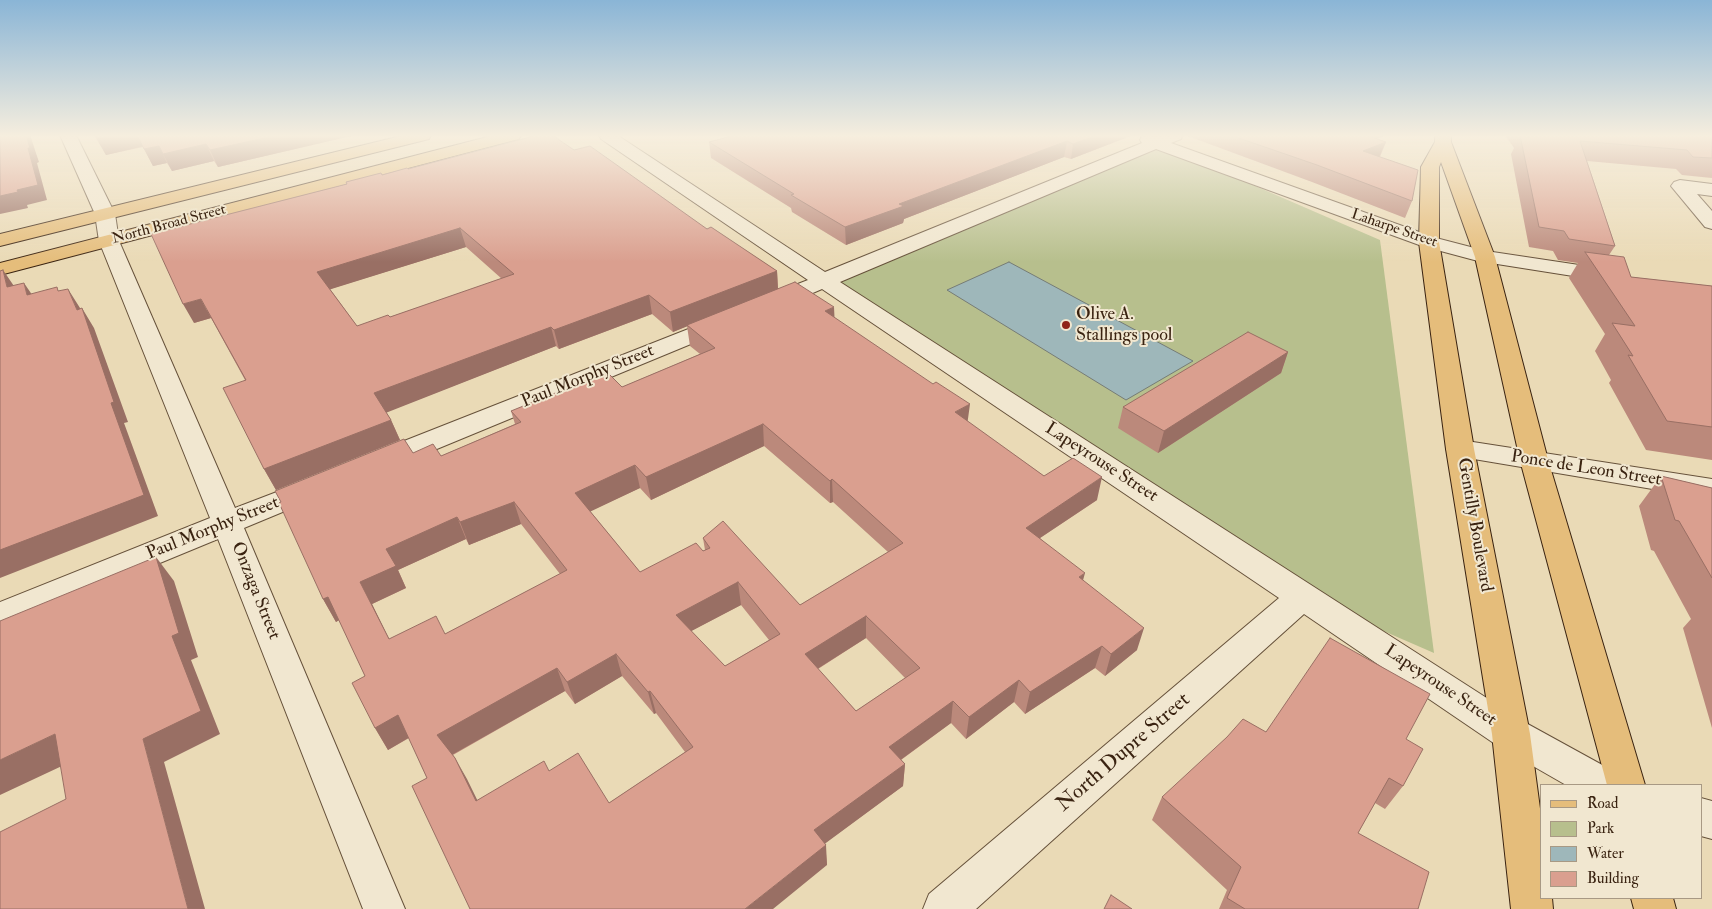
<!DOCTYPE html>
<style>
body{margin:0}
#map{position:relative;width:1712px;height:909px;overflow:hidden;background:#eadab6;font-family:"IM FELL Double Pica",serif}
canvas{display:block}
.legend{position:absolute;left:1540px;top:784px;width:162px;height:115px;box-sizing:border-box;background:#f1e7d0;border:1px solid #a89984;margin:0;padding:6px 9px;list-style:none;font-size:15px;color:#3a2311}
.legend li{display:flex;align-items:center;gap:10px;height:25px}
.legend b{width:25px;border:1px solid #a89984}
</style>
<div id="map">
<canvas width="1712" height="909"></canvas>
<ul class="legend">
<li><b style="height:6px;background:#e5bd7b"></b>Road</li>
<li><b style="height:14px;background:#b7bf8d"></b>Park</li>
<li><b style="height:14px;background:#9eb7ba"></b>Water</li>
<li><b style="height:14px;background:#da9f8f"></b>Building</li>
</ul>
</div>
<script>
const context = document.querySelector('canvas').getContext('2d');
context.lineJoin = 'round';
function fillPath(path, color) {
  context.fillStyle = color;
  context.fill(path, 'evenodd');
}
function poly(rows) {
  const path = new Path2D();
  for (const r of rows) {
    path.moveTo(r[0], r[1]);
    for (let i = 2; i < r.length; i += 2) path.lineTo(r[i], r[i + 1]);
  }
  return path;
}
function strokePath(path, color, width, dash) {
  context.strokeStyle = color;
  context.lineWidth = width;
  context.lineCap = dash ? 'butt' : 'round';
  context.setLineDash(dash || []);
  context.stroke(path);
}
function drawText(font, color, halo, rows, align = 'center') {
  context.font = font + ' "IM FELL Double Pica",serif';
  context.lineWidth = 4;
  context.setLineDash([]);
  context.textBaseline = 'middle';
  context.strokeStyle = halo;
  context.fillStyle = color;
  for (const [text, x, y, turn = 0] of rows) {
    context.save();
    context.translate(x, y);
    context.rotate((+turn || 0) * Math.PI / 180);
    context.textAlign = isNaN(turn) ? turn : align;
    if (halo) context.strokeText(text, 0, 0);
    context.fillText(text, 0, 0);
    context.restore();
  }
}
const green = poly([
 [1156,143,1380,240,1434,653,1303,596,824,281]
]);
const water = poly([
 [1009,262,1193,361,1126,400,947,290,1009,262]
]);
const minor = poly([
 [60,135,76,135,115,214,119,241,235,508,316,477,326,480,330,487,326,494,244,528,405,909,363,909,218,539,0,629,0,602,210,518,99,241,95,214,60,135],
 [599,135,617,135,825,272,1142,143,1140,140,1142,136,1148,135,1156,137,1162,135,1183,135,1181,139,1171,143,1436,238,1486,251,1619,271,1622,276,1619,281,1611,282,1478,261,1422,246,1156,149,840,282,1524,722,1615,772,1620,785,1566,785,1498,746,1304,614,976,909,923,909,929,894,1279,598,822,289,778,308,770,310,762,308,759,303,762,298,808,280,601,139,599,135],
 [1680,180,1712,184,1712,196,1697,194,1712,211,1712,229,1705,227,1671,186,1674,182,1680,180],
 [724,315,732,317,735,322,732,327,386,470,376,472,366,470,362,463,366,456,724,315],
 [1460,440,1712,479,1712,499,1450,455,1446,449,1450,443,1460,440],
 [1701,798,1712,801,1712,839,1701,836,1701,798]
]);
const major = poly([
 [405,135,431,135,429,139,0,246,0,234,405,135],
 [495,135,521,135,519,139,0,275,0,263,495,135],
 [1435,135,1451,135,1451,142,1495,257,1548,460,1645,785,1607,785,1520,460,1475,257,1441,162,1439,167,1439,242,1474,449,1530,734,1541,816,1541,898,1552,898,1553,909,1511,909,1492,734,1446,449,1419,242,1421,167,1435,142,1435,135],
 [1631,898,1673,898,1676,909,1634,909,1631,898]
]);
const wall = poly([
 [95,135,355,135,218,167,214,161,172,171,167,163,153,166,143,147,106,155],
 [736,135,1133,135,1071,159,1064,157,904,219,903,223,846,245,792,212,791,208,711,158,709,142],
 [1184,135,1386,135,1376,138,1386,142,1380,157,1412,201,1405,218,1312,182,1185,135],
 [1505,135,1712,135,1712,178,1682,175,1676,169,1587,161,1615,246,1609,255,1631,277,1712,286,1712,460,1646,450,1609,383,1611,380,1595,351,1605,334,1569,278,1578,263,1558,260,1553,251,1529,247,1511,154,1514,148],
 [574,150,777,271,778,288,834,317,968,422,1044,476,1097,500,1040,538,1083,581,1137,650,1105,676,1095,668,1025,714,1014,702,966,739,951,723,901,760,905,764,903,786,825,843,827,865,470,909,427,778,409,738,388,750,375,728,365,676,339,620,336,622,323,599,413,453,441,456,515,424,511,411,622,387,700,354,690,346,687,326,673,332,652,314,559,349,556,346,386,412,391,420,400,440,276,490,264,469,245,380,211,318,194,323,346,184,346,182,408,169],
 [466,247,502,279,390,317,357,326,330,289],
 [764,446,830,503,833,502,888,552,800,605,703,538,705,550,640,572,590,511,640,488,651,500],
 [521,524,560,574,445,634,389,639,372,604,406,588,398,570,466,539,469,545],
 [741,605,769,640,725,666,691,631],
 [866,638,905,678,856,711,818,669],
 [622,676,654,714,656,713,685,752,609,803,549,771,477,801,455,758,453,755,565,691,575,704],
 [1288,352,1281,373,1158,453,1118,428,1123,407],
 [1661,476,1712,488,1712,728,1683,628,1691,619,1654,551,1651,550,1639,506],
 [1406,739,1403,786,1385,809,1375,803,1358,833,1418,909,1219,909,1227,890,1152,820,1162,797]
]);
const shadedWall = poly([
 [26,135,30,135,39,162,37,163,47,200,27,205,28,208,0,214,0,196,17,190,28,148],
 [112,135,137,135,144,146,106,155,96,138],
 [278,135,355,135,218,167,210,150],
 [1097,135,1133,135,1071,159,1073,144],
 [1357,135,1386,135,1353,148],
 [1067,141,1064,157,904,219,903,223,846,245,845,227,899,204],
 [1386,142,1379,157,1363,151],
 [206,144,214,161,172,171,163,154],
 [159,146,167,163,153,166,144,149],
 [460,228,466,247,325,291,317,272],
 [3,270,16,289,7,287],
 [777,271,778,290,673,332,670,312],
 [24,283,37,302,27,295],
 [68,289,80,308,88,327,82,308,94,328,128,422,124,423,158,516,0,578,0,550,77,310],
 [649,295,652,314,559,349,554,330],
 [201,299,211,318,194,323,183,304],
 [834,307,835,328,825,311],
 [551,327,556,346,383,414,374,393],
 [1288,352,1281,373,1158,453,1164,431],
 [970,404,967,426,955,412],
 [391,420,400,440,276,490,264,469],
 [763,424,764,446,651,500,646,477],
 [635,465,640,488,581,516,575,493],
 [1102,477,1097,500,1022,550,1026,528],
 [832,479,833,502,830,503,830,481],
 [514,502,521,524,469,545,460,522],
 [457,517,466,539,398,570,406,588,372,604,400,661,360,582,386,549],
 [156,557,174,581,198,657,191,660,220,734,164,762,205,909,188,909,143,739,172,636],
 [1085,573,1079,595,1079,577],
 [738,582,741,605,680,637,676,615],
 [328,597,341,619,336,622,323,599],
 [866,616,866,638,806,676,805,654],
 [1144,628,1137,650,1105,676,1111,654],
 [1102,646,1095,668,1025,714,1030,692],
 [616,654,622,676,575,704,567,682],
 [557,668,565,691,448,757,437,735],
 [1019,680,1014,702,966,739,969,717],
 [650,691,656,713,654,714,648,692],
 [953,701,951,723,888,769,889,747],
 [398,715,410,737,388,750,375,728],
 [55,734,79,758,0,795,0,760],
 [455,758,467,779,488,822,476,801],
 [905,764,903,786,815,851,814,830],
 [826,845,827,865,773,909,745,909]
]);
const building = poly([
 [0,135,26,135,30,148,28,148,38,185,17,190,18,192,0,196,0,135],
 [95,135,112,135,96,138,95,135],
 [137,135,278,135,210,150,206,144,163,154,159,146,144,149,137,135],
 [538,135,552,135,574,150,590,146,707,229,711,227,777,271,670,312,649,295,554,330,551,327,374,393,391,420,264,469,223,388,246,380,201,299,183,304,151,234,347,184,346,182,381,173,382,175,407,168,408,169,538,135],
 [460,228,514,274,390,317,388,315,357,326,317,272,460,228],
 [736,135,1097,135,1073,144,1067,141,899,204,904,206,845,227,791,195,794,194,709,142,736,135],
 [1230,135,1365,135,1386,142,1363,151,1418,170,1412,201,1317,165,1230,135],
 [1520,135,1529,138,1526,135,1712,135,1712,158,1693,157,1687,150,1580,141,1615,246,1569,239,1564,231,1539,227,1520,135],
 [1585,252,1624,257,1631,277,1712,286,1712,427,1667,421,1628,355,1633,356,1612,323,1635,326,1585,252],
 [3,270,7,287,24,283,27,295,57,287,58,291,68,289,77,310,82,308,114,402,111,403,144,495,0,550,0,271,3,270],
 [795,282,834,307,825,311,933,384,936,382,970,404,955,412,1044,476,1073,458,1102,477,1026,528,1085,573,1079,577,1144,628,1111,654,1102,646,1030,692,1019,680,969,717,953,701,889,747,905,764,814,830,826,845,745,909,470,909,412,786,427,778,398,715,375,728,352,683,365,676,328,597,323,599,279,503,281,502,275,491,404,439,413,453,433,444,441,456,521,422,511,411,607,372,622,387,715,348,687,325,795,282],
 [763,424,830,481,832,479,903,543,800,605,723,521,703,538,710,548,703,551,696,543,640,572,575,493,635,465,646,477,763,424],
 [514,502,567,570,445,634,436,616,389,639,360,582,396,566,386,549,457,517,460,522,514,502],
 [738,582,780,634,725,666,676,615,738,582],
 [866,616,920,668,856,711,805,654,866,616],
 [616,654,648,692,650,691,693,747,609,803,578,753,549,771,544,761,476,801,455,758,437,735,557,668,567,682,616,654],
 [1248,332,1288,352,1164,431,1123,407,1248,332],
 [1661,476,1712,488,1712,578,1679,521,1675,520,1661,476],
 [156,557,179,633,172,636,201,711,143,739,188,909,0,909,0,832,66,799,55,734,0,760,0,621,156,557],
 [1330,638,1430,694,1406,739,1423,749,1403,786,1389,778,1358,833,1429,872,1418,909,1245,909,1227,898,1241,867,1162,797,1227,737,1243,719,1266,732,1330,638],
 [1111,895,1132,909,1104,909,1111,895]
]);
const markers = [
 [1066,325,5,"#8f2418"]
];
const farStreetnames = [
 ["North Broad Street",169,225,-15],
 ["Laharpe Street",1394,229,19]
];
const poiNames = [
 ["Olive A.",1076,315],
 ["Stallings pool",1076,336]
];
const streetNames = [
 ["Paul Morphy Street",588,377,-22],
 ["Lapeyrouse Street",1101,463,33],
 ["Ponce de Leon Street",1586,469,9],
 ["Gentilly Boulevard",1474,525,80],
 ["Paul Morphy Street",213,529,-22],
 ["Onzaga Street",255,591,68],
 ["Lapeyrouse Street",1440,686,34]
];
const nearStreetnames = [
 ["North Dupre Street",1124,753,-41]
];
fillPath(green, '#b7bf8d');
fillPath(water, '#9eb7ba');
strokePath(water, '#767c76', 1);
strokePath(minor, '#66513a', 2);
strokePath(major, '#3a2311', 2);
fillPath(minor, '#f1e7d0');
fillPath(major, '#e5bd7b');
fillPath(wall, '#bb897b');
fillPath(shadedWall, '#996f64');
fillPath(building, '#da9f8f');
strokePath(building, '#996f64', 1);
const sky = context.createLinearGradient(0, 0, 0, 262);
sky.addColorStop(0, '#8ab5d6');
sky.addColorStop(0.52, '#f6eede');
sky.addColorStop(1, '#f6eede00');
context.fillStyle = sky;
context.fillRect(0, 0, 1712, 262);
for (const [x, y, r, color] of markers) {
  const dot = new Path2D();
  dot.arc(x, y, r, 0, 2 * Math.PI);
  context.fillStyle = color;
  context.fill(dot);
  strokePath(dot, '#f1e7d0', 2);
}
drawText('15px', '#3a2311', '#f1e7d0', farStreetnames);
drawText('18px', '#3a2311', '#f1e7d0', poiNames, 'left');
drawText('18px', '#3a2311', '#f1e7d0', streetNames);
drawText('21px', '#3a2311', '#f1e7d0', nearStreetnames);
</script>
